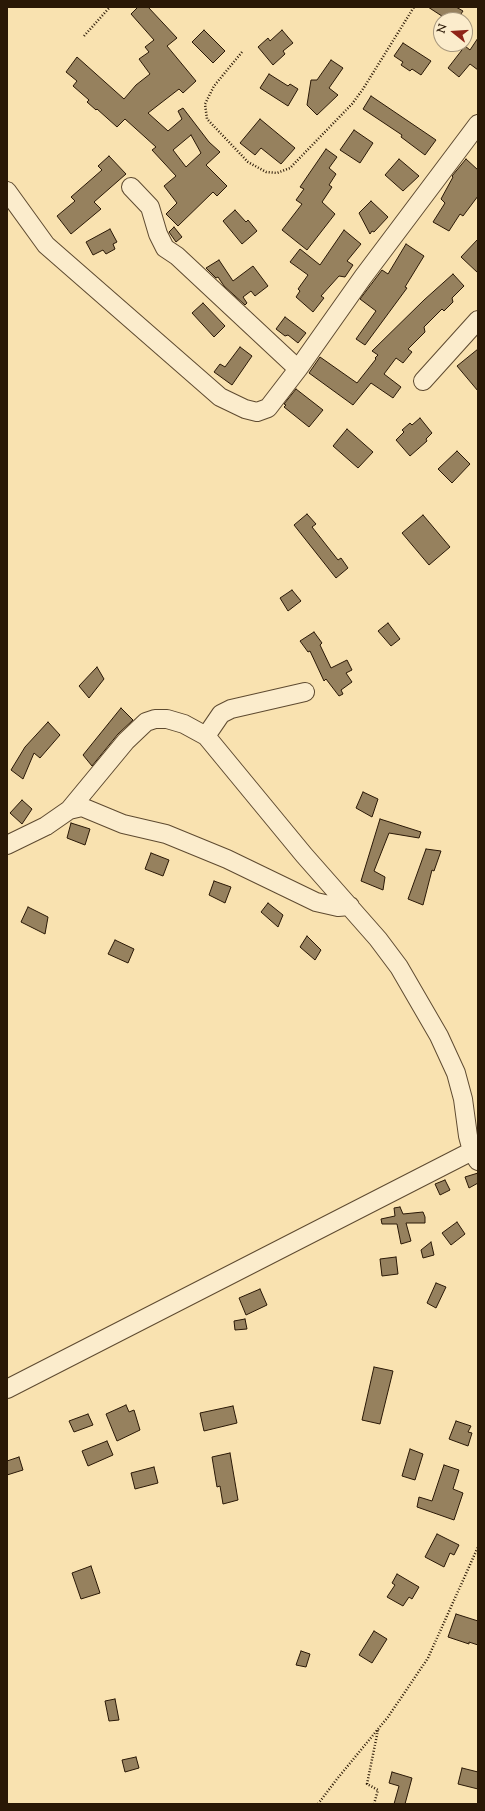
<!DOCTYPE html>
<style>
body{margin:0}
#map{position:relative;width:485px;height:1811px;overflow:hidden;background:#f9e2b0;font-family:"Sorts Mill Goudy",serif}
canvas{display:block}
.frame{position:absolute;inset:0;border:8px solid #2a1806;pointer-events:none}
.north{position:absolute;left:433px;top:12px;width:40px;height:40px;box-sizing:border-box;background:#fbeccc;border:1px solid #a7977d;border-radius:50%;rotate:287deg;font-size:11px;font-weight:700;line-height:16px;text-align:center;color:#2a1806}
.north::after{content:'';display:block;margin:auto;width:14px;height:18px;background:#8f2418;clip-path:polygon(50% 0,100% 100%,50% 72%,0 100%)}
</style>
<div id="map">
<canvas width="485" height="1811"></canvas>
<div class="frame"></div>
<div class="north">N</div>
</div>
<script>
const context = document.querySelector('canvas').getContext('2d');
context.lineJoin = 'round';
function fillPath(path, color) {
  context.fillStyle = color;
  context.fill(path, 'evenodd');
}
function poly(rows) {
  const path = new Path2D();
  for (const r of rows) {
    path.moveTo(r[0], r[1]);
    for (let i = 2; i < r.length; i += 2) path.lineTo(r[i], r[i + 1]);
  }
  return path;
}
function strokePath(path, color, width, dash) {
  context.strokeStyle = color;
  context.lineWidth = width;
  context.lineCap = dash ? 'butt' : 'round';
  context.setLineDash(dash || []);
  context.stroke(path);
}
const building = poly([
 [138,7,148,7,177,38,167,46,196,81,183,93,179,89,148,113,168,131,182,119,178,111,183,108,209,142,220,152,206,165,227,186,217,196,213,192,178,226,166,214,177,203,164,186,176,176,152,150,156,147,125,119,117,127,97,109,96,110,87,102,89,100,73,86,77,81,66,72,77,57,124,99,136,85,150,74,139,59,149,52,145,47,154,40,131,14,138,7],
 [191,135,201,153,186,167,173,150,191,135],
 [428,7,456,7,463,11,457,20,448,20,428,7],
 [204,30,225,51,213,63,192,42,204,30],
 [282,30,293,43,283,51,285,54,273,65,258,47,268,38,270,41,282,30],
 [478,38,478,70,470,64,459,77,448,68,465,46,470,50,478,38],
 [403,43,431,61,421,75,412,69,410,71,401,65,403,62,394,56,403,43],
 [331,60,343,68,329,88,338,95,317,115,307,105,311,80,317,80,331,60],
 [269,74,288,86,290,84,298,89,288,106,260,88,269,74],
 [371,96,436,140,425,155,401,137,402,135,363,109,371,96],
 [260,119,295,148,281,164,261,148,255,155,240,143,260,119],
 [354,130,373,143,360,163,340,150,354,130],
 [326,149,337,157,329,168,336,174,329,185,332,187,322,202,335,214,307,250,282,230,302,204,296,200,304,189,300,187,326,149],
 [109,156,126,174,94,202,101,209,71,234,57,216,75,201,71,197,102,170,98,166,109,156],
 [399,159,419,176,403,191,385,175,399,159],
 [466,159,478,170,478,196,463,216,460,214,449,231,433,222,445,203,441,199,453,177,452,176,466,159],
 [371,201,388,217,374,232,372,231,370,234,359,213,371,201],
 [235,210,246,222,248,220,257,231,242,244,223,221,235,210],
 [174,227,182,237,176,242,169,232,174,227],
 [110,229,117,242,113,244,115,249,106,254,103,250,93,255,86,242,110,229],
 [344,230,361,244,347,261,353,265,345,277,339,276,321,296,324,298,313,312,296,297,300,291,298,289,308,275,290,262,300,249,320,265,344,230],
 [478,239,478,273,461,257,478,239],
 [406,244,424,256,405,287,407,288,365,345,356,339,376,311,360,299,382,270,388,274,406,244],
 [219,260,233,281,253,266,268,286,255,296,251,291,243,297,247,303,245,305,224,286,218,277,216,278,206,268,219,260],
 [453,274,464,286,452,298,453,302,444,311,442,309,424,327,425,332,408,349,412,352,403,363,396,358,384,374,401,387,393,398,371,383,353,405,309,373,320,357,357,383,376,359,375,358,378,355,372,351,424,300,453,274],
 [203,303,225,326,214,337,192,313,203,303],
 [285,317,306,333,298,343,288,335,285,336,276,329,285,317],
 [240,347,252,356,232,385,214,372,220,364,225,367,240,347],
 [478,349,478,391,457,366,478,349],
 [296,389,323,410,309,427,284,407,286,405,284,404,296,389],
 [420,418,432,433,426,439,427,441,410,456,396,440,404,432,402,430,410,423,412,425,420,418],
 [347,429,373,452,358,468,333,446,347,429],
 [457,451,470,464,452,483,438,469,457,451],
 [307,514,316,524,312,527,338,560,341,558,348,568,336,578,294,525,307,514],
 [423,515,450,547,429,565,402,533,423,515],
 [292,590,301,601,288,611,280,598,292,590],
 [388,623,400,639,391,646,378,631,388,623],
 [314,632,322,643,320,645,331,668,347,660,352,670,346,673,352,682,341,690,343,694,339,696,326,679,324,681,310,651,308,652,300,641,314,632],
 [97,667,104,679,89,698,79,686,97,667],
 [121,708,133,720,118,734,92,766,83,755,121,708],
 [48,722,60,735,40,758,34,753,23,779,11,770,25,747,48,722],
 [363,792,378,799,372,817,356,808,363,792],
 [22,800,32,809,22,824,10,813,22,800],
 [380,819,421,832,419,838,389,833,374,871,385,877,383,890,361,881,380,819],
 [71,823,90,829,85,845,67,838,71,823],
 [426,849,441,851,434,871,432,870,423,905,408,899,426,849],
 [151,853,169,860,163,876,145,869,151,853],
 [214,881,231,887,225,903,209,895,214,881],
 [268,903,283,915,278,927,261,912,268,903],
 [28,907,48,917,45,934,21,922,28,907],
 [307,936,321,950,315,960,300,947,307,936],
 [115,940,134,949,128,963,108,954,115,940],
 [478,1173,478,1183,469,1188,465,1177,478,1173],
 [445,1180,450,1190,440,1195,435,1184,445,1180],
 [400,1207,403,1214,423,1212,425,1217,425,1223,406,1223,411,1241,401,1244,397,1224,382,1224,381,1219,395,1216,394,1208,400,1207],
 [457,1222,465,1234,451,1245,442,1233,457,1222],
 [431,1242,434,1255,423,1258,421,1250,431,1242],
 [396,1257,398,1274,382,1276,380,1259,396,1257],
 [436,1283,446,1287,436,1308,427,1303,436,1283],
 [260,1289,267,1305,246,1315,239,1298,260,1289],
 [245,1319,247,1329,235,1330,234,1321,245,1319],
 [374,1367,393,1371,380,1424,362,1420,374,1367],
 [126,1405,129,1412,134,1410,140,1430,117,1441,106,1414,126,1405],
 [233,1406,237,1423,204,1431,200,1413,233,1406],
 [88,1414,93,1425,74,1432,69,1421,88,1414],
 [456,1421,471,1426,468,1432,472,1433,468,1446,449,1439,456,1421],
 [107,1441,113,1455,88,1466,82,1451,107,1441],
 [410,1449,423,1454,415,1480,402,1476,410,1449],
 [230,1453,238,1500,223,1504,220,1486,217,1487,212,1457,230,1453],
 [19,1457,23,1470,7,1475,7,1461,19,1457],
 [444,1465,459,1470,453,1489,463,1493,454,1520,417,1507,419,1497,432,1501,444,1465],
 [154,1467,158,1483,135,1489,131,1473,154,1467],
 [437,1534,459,1545,454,1555,450,1553,444,1567,425,1557,437,1534],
 [91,1566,100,1593,81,1599,72,1573,91,1566],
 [397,1574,419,1587,412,1599,409,1597,403,1606,387,1597,395,1585,392,1583,397,1574],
 [456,1614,478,1621,478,1645,469,1642,469,1644,448,1637,456,1614],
 [374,1631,387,1639,372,1663,359,1655,374,1631],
 [301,1651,310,1654,306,1667,296,1665,301,1651],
 [115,1699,119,1720,109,1721,105,1701,115,1699],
 [136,1757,139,1768,125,1772,122,1760,136,1757],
 [462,1768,478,1772,478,1789,458,1784,462,1768],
 [392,1772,412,1778,405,1804,394,1804,399,1786,389,1783,392,1772]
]);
const path = poly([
 [84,36,110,7],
 [242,52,214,86,205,104,207,119,248,162,266,172,277,173,290,168,352,104,363,89,414,7],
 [318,1804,337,1779,388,1717,428,1658,478,1547],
 [374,1804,378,1790,367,1784,378,1730]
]);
const minor = poly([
 [131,187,150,207,158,234,165,248,177,256,298,369],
 [7,191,46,245,220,397,245,409,257,412,268,408,298,369,363,277,478,124],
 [423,381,478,320],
 [206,736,221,714,231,709,305,692],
 [69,810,126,741,146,722,155,719,167,719,184,724,206,736,304,855,378,939,399,967,439,1036,456,1073,463,1099,468,1136,472,1151,478,1161],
 [7,845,46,826,69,810,82,807,123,824,166,834,227,859,316,902,338,907,350,906],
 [7,1389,478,1148]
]);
fillPath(building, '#96815e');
strokePath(building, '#2a1806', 1);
strokePath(minor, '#5e4a30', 20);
strokePath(path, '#2a1806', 2.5, [1, 2]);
strokePath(minor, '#fbeccc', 18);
</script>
